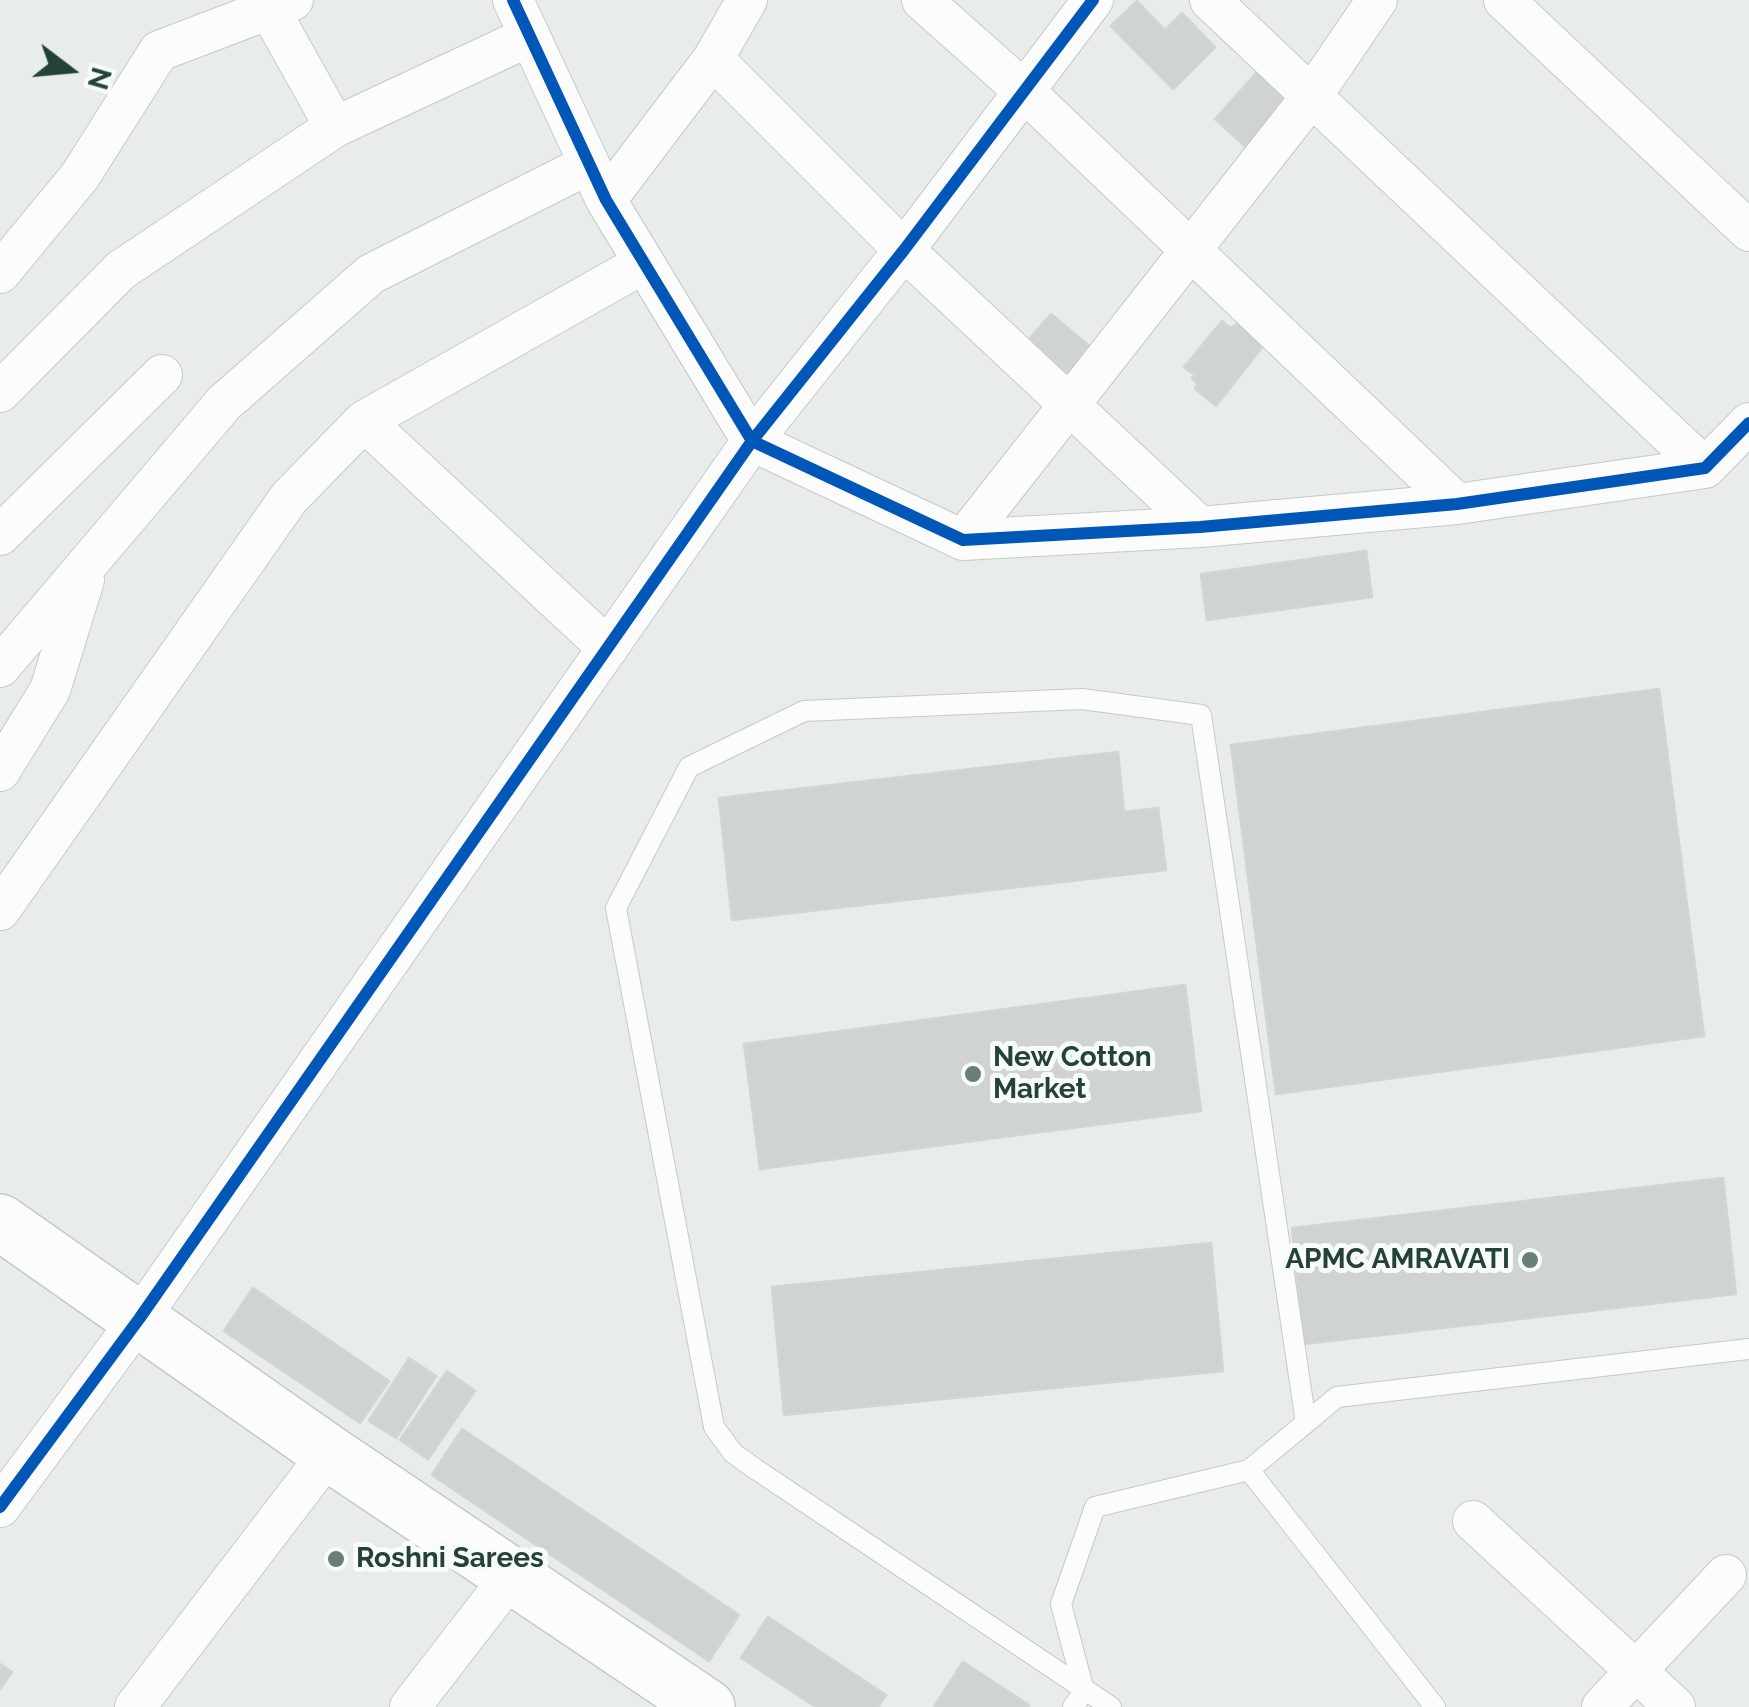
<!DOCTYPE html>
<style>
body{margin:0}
#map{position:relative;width:1749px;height:1707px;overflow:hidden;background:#e8edeb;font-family:Raleway,sans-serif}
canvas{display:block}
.north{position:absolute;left:20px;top:20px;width:100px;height:100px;-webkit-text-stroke:8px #f7fbf9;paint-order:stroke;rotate:106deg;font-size:28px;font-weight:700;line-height:40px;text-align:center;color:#24423a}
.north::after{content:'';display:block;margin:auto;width:35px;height:45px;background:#24423a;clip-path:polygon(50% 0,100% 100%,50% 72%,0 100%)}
</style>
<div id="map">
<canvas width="1749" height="1707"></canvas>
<div class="north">N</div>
</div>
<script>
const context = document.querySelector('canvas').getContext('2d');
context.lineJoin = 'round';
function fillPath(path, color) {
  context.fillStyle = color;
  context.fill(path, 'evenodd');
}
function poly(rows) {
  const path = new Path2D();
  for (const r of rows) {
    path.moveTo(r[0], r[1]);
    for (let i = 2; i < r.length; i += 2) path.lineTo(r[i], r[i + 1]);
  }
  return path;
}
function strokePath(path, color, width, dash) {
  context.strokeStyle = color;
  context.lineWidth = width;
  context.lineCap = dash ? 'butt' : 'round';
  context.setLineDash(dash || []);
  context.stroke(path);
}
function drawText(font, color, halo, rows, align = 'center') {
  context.font = font + ' Raleway,sans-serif';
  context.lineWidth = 10;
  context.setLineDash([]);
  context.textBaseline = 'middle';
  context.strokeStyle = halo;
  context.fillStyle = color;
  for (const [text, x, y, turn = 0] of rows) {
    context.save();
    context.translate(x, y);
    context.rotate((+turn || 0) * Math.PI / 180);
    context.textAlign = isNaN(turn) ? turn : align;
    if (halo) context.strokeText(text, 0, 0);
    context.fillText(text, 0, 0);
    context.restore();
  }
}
const building = poly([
 [1137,1,1165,30,1182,13,1215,47,1173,89,1111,26,1137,1],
 [1260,69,1292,98,1247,148,1215,119,1260,69],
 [1051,314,1089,346,1067,372,1029,339,1051,314],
 [1222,321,1230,328,1241,322,1263,346,1216,406,1195,389,1198,384,1192,378,1195,375,1184,367,1222,321],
 [1366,551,1372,597,1207,620,1201,574,1366,551],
 [1659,689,1704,1036,1276,1094,1231,745,1659,689],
 [1118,752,1124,812,1158,808,1166,870,732,920,719,798,1118,752],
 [1185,985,1201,1111,760,1169,744,1044,1185,985],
 [1723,1178,1736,1294,1304,1344,1292,1228,1723,1178],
 [1211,1243,1223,1371,784,1415,772,1287,1211,1243],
 [253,1288,389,1381,360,1423,224,1331,253,1288],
 [409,1358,436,1376,396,1438,369,1421,409,1358],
 [447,1371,475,1391,428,1459,400,1440,447,1371],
 [462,1429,739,1615,709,1661,432,1475,462,1429],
 [768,1617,886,1695,878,1707,816,1707,741,1658,768,1617],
 [963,1662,1029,1705,1027,1707,934,1707,963,1662],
 [0,1664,12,1672,0,1689,0,1664]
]);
const lane = poly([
 [1249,1470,1435,1707],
 [1073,1707,1084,1691,1061,1604,1095,1507,1249,1470,1337,1397,1749,1349],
 [1111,1707,754,1468,733,1453,714,1427,616,908,689,767,804,711,1082,699,1201,715,1306,1423]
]);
const street = poly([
 [264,0,335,127],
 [513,0,606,200,752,441,963,540,1200,527,1457,504,1705,468,1749,423],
 [922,0,1024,91,1457,504],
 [1210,0,1705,468],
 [1504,0,1749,231],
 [713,59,904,250,1200,527],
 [606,200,713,59,747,0],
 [0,273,80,176,159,51,293,0],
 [0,392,121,270,335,127,530,36],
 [364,421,608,648],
 [0,535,162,375],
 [963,540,1311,97,1377,0],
 [0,667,224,403,371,274,589,164],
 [0,771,50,690,84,580],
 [0,910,289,498,364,421,644,263],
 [0,1507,139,1319,752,441,904,250,1093,0],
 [1473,1521,1675,1707],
 [135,1707,329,1453],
 [410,1707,512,1575],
 [1602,1707,1726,1575]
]);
const secondary = poly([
 [0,1222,329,1453,707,1707]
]);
const cycleway = poly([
 [513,0,606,200,752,441,963,540,1200,527,1457,504,1705,468,1749,423],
 [0,1507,139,1319,752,441,904,250,1093,0]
]);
const markers = [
 [973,1074,10,"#697e78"],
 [1530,1260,10,"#697e78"],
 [336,1559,10,"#697e78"]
];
const poiNames = [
 ["New Cotton",993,1058],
 ["Market",993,1090],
 ["APMC AMRAVATI",1510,1260,"right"],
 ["Roshni Sarees",356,1559]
];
fillPath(building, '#cfd4d2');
strokePath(building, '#d1d6d4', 2.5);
strokePath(lane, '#c5cac8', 22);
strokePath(street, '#c5cac8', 42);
strokePath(secondary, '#c3cbc8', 58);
strokePath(lane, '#fcfcfc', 20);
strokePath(street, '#fcfcfc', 40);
strokePath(secondary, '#fcfcfc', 55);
strokePath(cycleway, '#0057b8', 12);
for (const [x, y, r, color] of markers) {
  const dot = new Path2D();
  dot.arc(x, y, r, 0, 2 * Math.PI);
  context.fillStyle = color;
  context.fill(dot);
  strokePath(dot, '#f7fbf9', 4);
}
drawText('bold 28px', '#24423a', '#f7fbf9', poiNames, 'left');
</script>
